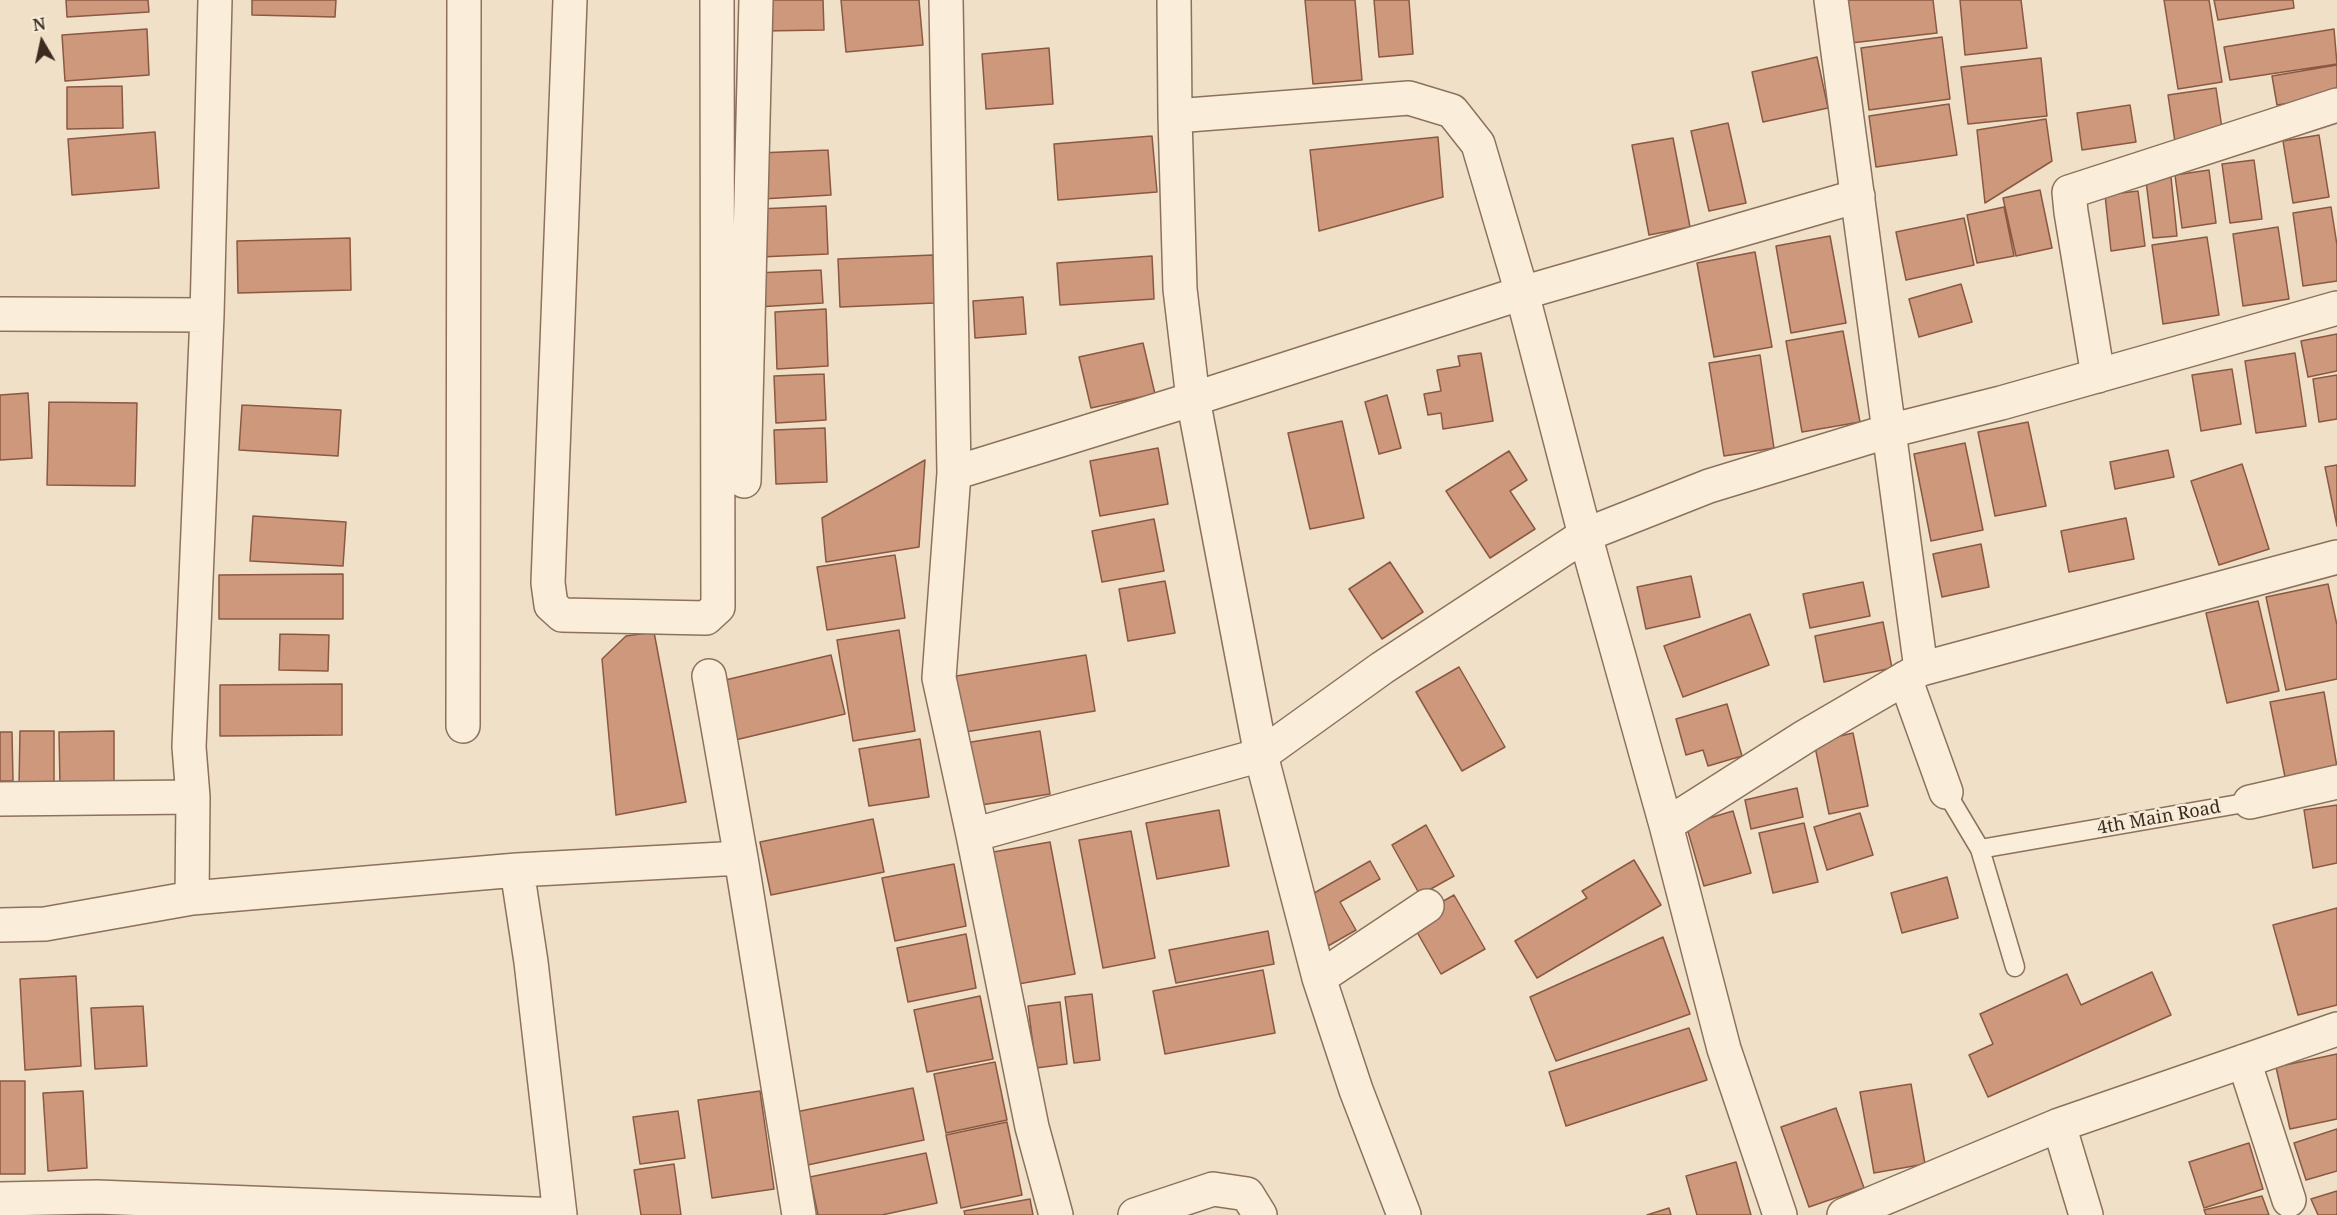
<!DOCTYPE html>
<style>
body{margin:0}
#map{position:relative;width:2337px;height:1215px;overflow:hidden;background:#efe0c7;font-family:"Noto Serif",serif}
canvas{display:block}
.north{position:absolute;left:12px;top:12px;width:60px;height:60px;-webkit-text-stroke:4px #f6ebd7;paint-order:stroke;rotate:351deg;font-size:16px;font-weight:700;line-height:24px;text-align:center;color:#3c2b20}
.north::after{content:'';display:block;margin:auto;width:21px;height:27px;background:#3c2b20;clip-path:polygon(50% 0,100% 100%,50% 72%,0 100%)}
</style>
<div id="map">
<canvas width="2337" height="1215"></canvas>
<div class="north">N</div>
</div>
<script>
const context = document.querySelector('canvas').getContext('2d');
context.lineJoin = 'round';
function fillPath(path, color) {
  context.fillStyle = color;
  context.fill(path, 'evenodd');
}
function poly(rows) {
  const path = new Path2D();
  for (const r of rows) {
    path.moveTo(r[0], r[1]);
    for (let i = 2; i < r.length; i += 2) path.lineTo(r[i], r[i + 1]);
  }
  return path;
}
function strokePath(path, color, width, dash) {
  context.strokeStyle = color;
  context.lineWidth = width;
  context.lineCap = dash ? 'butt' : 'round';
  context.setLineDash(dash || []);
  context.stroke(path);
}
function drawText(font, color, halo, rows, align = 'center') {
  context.font = font + ' "Noto Serif",serif';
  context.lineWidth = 5;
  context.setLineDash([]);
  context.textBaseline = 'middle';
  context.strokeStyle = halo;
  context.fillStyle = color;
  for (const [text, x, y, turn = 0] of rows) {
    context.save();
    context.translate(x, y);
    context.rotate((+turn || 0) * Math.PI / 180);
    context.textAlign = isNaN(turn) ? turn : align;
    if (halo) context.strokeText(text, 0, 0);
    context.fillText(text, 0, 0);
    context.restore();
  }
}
const building = poly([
 [66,0,148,0,149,12,67,17,66,0],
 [252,0,336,0,335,17,252,15,252,0],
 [762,0,823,0,824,30,762,31,762,0],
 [841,0,919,0,923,45,846,52,841,0],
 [1305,0,1355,0,1362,80,1313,84,1305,0],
 [1374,0,1409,0,1413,54,1379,57,1374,0],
 [1846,0,1933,0,1937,33,1851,43,1846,0],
 [1960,0,2021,0,2027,48,1965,55,1960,0],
 [2164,0,2209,0,2222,82,2178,89,2164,0],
 [2214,0,2293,0,2294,8,2218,20,2214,0],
 [147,29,149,75,65,81,62,35,147,29],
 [2334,29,2337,64,2230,80,2224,47,2334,29],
 [1942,37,1950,99,1869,110,1861,48,1942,37],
 [1049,48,1053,104,986,109,982,54,1049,48],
 [1817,57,1828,108,1763,122,1752,72,1817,57],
 [2041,58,2047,116,1968,124,1961,67,2041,58],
 [2337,65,2337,96,2277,105,2272,76,2337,65],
 [122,86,123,128,67,129,67,87,122,86],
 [2216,88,2223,135,2175,142,2168,95,2216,88],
 [1949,104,1957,155,1876,167,1869,116,1949,104],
 [2130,105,2136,142,2082,150,2077,113,2130,105],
 [2046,119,2052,161,1985,203,1977,130,2046,119],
 [1728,123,1746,203,1709,211,1691,131,1728,123],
 [155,132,159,188,72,195,68,139,155,132],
 [2319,135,2329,197,2293,203,2283,141,2319,135],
 [1152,136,1157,192,1058,200,1054,144,1152,136],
 [1438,137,1443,197,1319,231,1310,150,1438,137],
 [1673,138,1690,227,1649,235,1632,145,1673,138],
 [828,150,831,195,762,199,759,153,828,150],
 [2254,160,2262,219,2230,223,2222,164,2254,160],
 [2209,170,2216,223,2182,228,2175,175,2209,170],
 [2171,177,2177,236,2153,238,2146,181,2171,177],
 [2040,190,2052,248,2016,256,2003,198,2040,190],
 [2138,191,2145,246,2111,251,2105,195,2138,191],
 [826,206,828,254,760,257,758,209,826,206],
 [2004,207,2014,256,1977,263,1967,215,2004,207],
 [2331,207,2337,245,2337,281,2303,286,2293,213,2331,207],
 [1964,218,1974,265,1906,280,1896,232,1964,218],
 [2278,227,2289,299,2243,306,2233,234,2278,227],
 [1830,236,1846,323,1791,333,1776,246,1830,236],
 [2207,237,2219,315,2163,324,2152,245,2207,237],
 [350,238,351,290,238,293,237,241,350,238],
 [1755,252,1772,347,1714,357,1697,263,1755,252],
 [933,255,935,303,840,307,838,259,933,255],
 [1152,256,1154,299,1060,305,1057,263,1152,256],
 [821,270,823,303,757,307,756,273,821,270],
 [1961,284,1972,322,1919,337,1909,299,1961,284],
 [1023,297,1026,334,975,338,973,301,1023,297],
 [826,309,828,366,777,369,775,312,826,309],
 [1843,331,1860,422,1802,432,1786,341,1843,331],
 [2337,334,2337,371,2308,377,2301,341,2337,334],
 [1143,343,1155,394,1091,408,1079,357,1143,343],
 [1481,353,1493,421,1443,429,1441,413,1428,415,1424,394,1441,391,1437,370,1460,366,1458,356,1481,353],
 [2295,353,2306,426,2256,433,2245,361,2295,353],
 [1760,355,1774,448,1724,456,1709,363,1760,355],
 [2232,369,2241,424,2201,431,2192,375,2232,369],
 [824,374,826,420,776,423,774,376,824,374],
 [2337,375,2337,419,2319,422,2313,379,2337,375],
 [28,393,32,458,0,460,0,395,28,393],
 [1387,395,1401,448,1379,454,1365,402,1387,395],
 [49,402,137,403,135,486,47,485,49,402],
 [242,405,341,410,338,456,239,450,242,405],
 [1342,421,1364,518,1310,529,1288,433,1342,421],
 [2028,422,2046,506,1995,516,1978,432,2028,422],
 [825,428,827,482,776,484,774,430,825,428],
 [1965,443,1983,530,1931,541,1914,454,1965,443],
 [1158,448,1168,504,1100,516,1090,461,1158,448],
 [2168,450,2174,477,2115,489,2110,462,2168,450],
 [1509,451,1527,480,1510,491,1535,529,1490,558,1446,491,1509,451],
 [925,460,919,547,826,562,822,518,925,460],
 [2242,464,2269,549,2219,565,2191,481,2242,464],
 [2337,465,2337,526,2325,467,2337,465],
 [253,516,346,522,343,566,250,561,253,516],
 [2126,518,2134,559,2069,572,2061,531,2126,518],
 [1154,519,1164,571,1102,582,1092,531,1154,519],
 [1981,544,1989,587,1942,597,1933,554,1981,544],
 [895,555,905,618,827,630,817,567,895,555],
 [1390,562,1423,612,1382,639,1349,589,1390,562],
 [343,574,343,619,219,619,219,575,343,574],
 [1691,576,1700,617,1646,629,1637,587,1691,576],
 [1165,581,1175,633,1128,641,1119,589,1165,581],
 [1863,582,1870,616,1810,628,1803,594,1863,582],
 [2328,584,2337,625,2337,679,2286,690,2266,597,2328,584],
 [2258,601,2279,691,2227,703,2206,613,2258,601],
 [1750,614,1769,665,1683,697,1664,646,1750,614],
 [1883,622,1892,668,1824,682,1815,636,1883,622],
 [899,630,915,731,853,741,837,640,899,630],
 [654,632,686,802,616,815,602,659,626,636,654,632],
 [280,634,329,635,328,671,279,670,280,634],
 [831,655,845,714,731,741,717,682,831,655],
 [1086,655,1095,711,965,732,956,676,1086,655],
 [1459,667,1505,747,1462,771,1416,692,1459,667],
 [342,684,342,735,220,736,220,685,342,684],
 [2324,692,2337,767,2285,777,2270,702,2324,692],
 [1727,704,1742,756,1708,766,1703,750,1686,755,1676,719,1727,704],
 [20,731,54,731,54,786,19,786,20,731],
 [114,731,114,787,60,787,59,732,114,731],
 [1040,731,1050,794,975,806,965,743,1040,731],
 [0,732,12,732,13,781,0,781,0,732],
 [1853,733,1868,806,1829,814,1814,742,1853,733],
 [920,739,929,797,869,806,859,749,920,739],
 [1797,788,1803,817,1751,829,1745,800,1797,788],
 [2337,805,2337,863,2313,868,2304,810,2337,805],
 [1219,810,1229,866,1157,879,1146,823,1219,810],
 [1733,811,1751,873,1704,886,1686,825,1733,811],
 [1860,813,1873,855,1827,870,1814,827,1860,813],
 [873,819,884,872,771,895,760,842,873,819],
 [1804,823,1818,882,1773,893,1759,833,1804,823],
 [1426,825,1454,876,1420,895,1392,845,1426,825],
 [1131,831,1155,958,1103,968,1079,840,1131,831],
 [1050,842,1075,974,1007,986,982,854,1050,842],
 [1634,860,1661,905,1537,978,1515,941,1587,898,1582,891,1634,860],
 [1370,861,1380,879,1340,902,1356,930,1328,946,1302,900,1370,861],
 [954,864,966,926,895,941,882,878,954,864],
 [1947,877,1958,918,1902,933,1891,893,1947,877],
 [1454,895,1485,949,1441,974,1410,920,1454,895],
 [2337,908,2337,1005,2298,1015,2273,925,2337,908],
 [1268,931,1274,964,1176,983,1169,950,1268,931],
 [966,934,976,988,908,1002,897,948,966,934],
 [1663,937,1690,1014,1556,1061,1530,997,1663,937],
 [1263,970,1275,1033,1165,1054,1153,991,1263,970],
 [2152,972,2171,1015,1988,1097,1969,1055,1993,1044,1980,1014,2067,974,2081,1005,2152,972],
 [76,976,81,1066,25,1070,20,979,76,976],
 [1092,994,1100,1060,1074,1063,1065,997,1092,994],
 [980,996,993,1059,927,1072,914,1010,980,996],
 [1060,1002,1067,1064,1036,1068,1028,1006,1060,1002],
 [143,1006,147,1066,95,1069,91,1008,143,1006],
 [1689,1028,1707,1080,1566,1126,1549,1072,1689,1028],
 [2337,1054,2337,1119,2290,1129,2276,1067,2337,1054],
 [995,1062,1007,1120,946,1133,934,1074,995,1062],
 [0,1081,25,1081,25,1174,0,1174,0,1081],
 [1911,1084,1925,1164,1874,1173,1860,1092,1911,1084],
 [913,1088,924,1140,803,1166,791,1113,913,1088],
 [83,1091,87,1168,48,1171,43,1093,83,1091],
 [760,1091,774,1189,712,1198,698,1100,760,1091],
 [1836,1108,1864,1188,1809,1207,1781,1127,1836,1108],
 [678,1111,685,1158,640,1164,633,1117,678,1111],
 [1007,1122,1022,1195,961,1208,946,1135,1007,1122],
 [2337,1129,2337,1171,2306,1180,2294,1143,2337,1129],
 [2249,1143,2263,1189,2204,1208,2189,1162,2249,1143],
 [926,1153,937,1203,882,1215,818,1215,810,1177,926,1153],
 [1736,1162,1751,1215,1697,1215,1686,1176,1736,1162],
 [674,1164,681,1215,641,1215,634,1170,674,1164],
 [2337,1191,2337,1215,2318,1215,2311,1199,2337,1191],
 [2262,1196,2269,1215,2206,1215,2204,1210,2262,1196],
 [1030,1199,1033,1215,965,1215,964,1211,1030,1199],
 [1669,1208,1671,1215,1647,1215,1669,1208]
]);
const service = poly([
 [1946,792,1980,849,2015,967],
 [1980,849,2250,802]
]);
const minor = poly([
 [570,0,548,583,551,605,562,615,706,618,718,607,717,0],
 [946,0,954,473],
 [1174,0,1175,116,1409,98,1452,111,1478,144,1522,293,1585,535,1666,825,1724,1049,1780,1215],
 [1175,116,1180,289,1193,399,1261,755,1319,978,1356,1090,1404,1215],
 [0,314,207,315],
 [2098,376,2071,212,2069,192,2337,105],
 [744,481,756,0],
 [1921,669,2337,557],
 [709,676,741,858],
 [1905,678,1946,792],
 [463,726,464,0],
 [0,799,193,797],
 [2250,802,2337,782],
 [1666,825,1806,736,1921,669,1831,0],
 [973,835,939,678,954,473,1193,399,1522,293,1858,196],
 [517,870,741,858,799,1215],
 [192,898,193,797,189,747,207,315,215,0],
 [0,925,45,924,192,898,517,870,531,962,560,1215],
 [1319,978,1427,906],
 [2244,1061,2289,1200],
 [2059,1125,2086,1215],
 [0,1199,97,1197,558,1215],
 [1056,1215,1032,1127,973,835,1261,755,1382,668,1585,535,1709,486,1889,431,2001,403,2337,308],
 [1135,1215,1213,1189,1247,1194,1260,1215],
 [1844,1215,2059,1125,2337,1029]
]);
const streetNames = [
 ["4th Main Road",2159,818,-10]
];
fillPath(building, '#ce987d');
strokePath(building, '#8b5841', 1.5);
strokePath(service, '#8c715c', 21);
strokePath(minor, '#8c715c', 36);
strokePath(service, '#faeedb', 18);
strokePath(minor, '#faeedb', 33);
drawText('18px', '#3c2b20', '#f6ebd7', streetNames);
</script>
